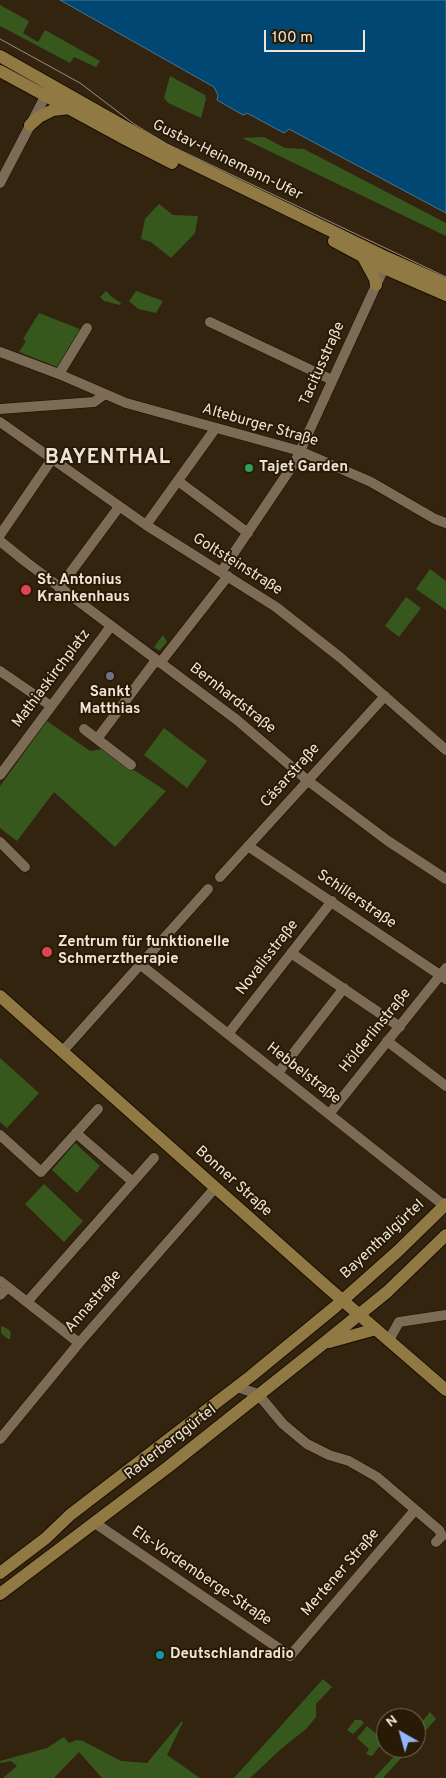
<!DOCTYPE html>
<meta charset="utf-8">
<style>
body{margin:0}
#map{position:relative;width:446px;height:1778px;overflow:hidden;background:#332410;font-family:Overpass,sans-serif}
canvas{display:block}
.north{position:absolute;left:376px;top:1708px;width:50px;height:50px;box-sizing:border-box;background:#291a06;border:1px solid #786b5a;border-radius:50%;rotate:322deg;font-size:14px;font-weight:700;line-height:20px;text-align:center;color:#eee4d8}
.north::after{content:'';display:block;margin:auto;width:18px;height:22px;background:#92b7fd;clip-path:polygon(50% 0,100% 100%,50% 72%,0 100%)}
.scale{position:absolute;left:264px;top:30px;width:101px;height:22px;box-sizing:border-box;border:2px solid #eee4d8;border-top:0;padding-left:6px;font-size:15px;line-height:18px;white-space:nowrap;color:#eee4d8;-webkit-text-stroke:4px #291a06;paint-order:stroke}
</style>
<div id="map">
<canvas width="446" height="1778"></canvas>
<div class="north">N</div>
<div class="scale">100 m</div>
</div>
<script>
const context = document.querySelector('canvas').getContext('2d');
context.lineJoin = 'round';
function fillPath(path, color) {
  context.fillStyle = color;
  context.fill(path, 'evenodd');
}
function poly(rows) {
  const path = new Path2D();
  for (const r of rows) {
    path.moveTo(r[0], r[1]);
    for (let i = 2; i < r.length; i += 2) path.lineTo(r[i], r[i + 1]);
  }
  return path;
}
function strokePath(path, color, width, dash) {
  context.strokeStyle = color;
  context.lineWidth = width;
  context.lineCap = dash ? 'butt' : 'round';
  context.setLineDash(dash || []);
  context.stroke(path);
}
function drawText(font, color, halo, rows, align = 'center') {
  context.font = font + ' Overpass,sans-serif';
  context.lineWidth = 4;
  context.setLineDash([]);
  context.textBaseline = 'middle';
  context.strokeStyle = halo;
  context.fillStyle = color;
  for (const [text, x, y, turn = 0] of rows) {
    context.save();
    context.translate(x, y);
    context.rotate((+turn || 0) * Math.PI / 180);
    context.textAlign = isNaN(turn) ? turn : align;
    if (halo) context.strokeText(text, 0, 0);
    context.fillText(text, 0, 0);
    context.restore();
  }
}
const green = poly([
 [0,5,29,21,23,33,38,42,45,30,100,61,96,67,74,57,70,63,4,28,0,26],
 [170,76,205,95,206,99,201,118,168,103,164,98],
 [264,137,285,148,304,149,446,223,446,236,242,138],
 [159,204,173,215,198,216,195,233,171,258,151,242,141,239,145,219],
 [106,291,112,297,121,303,120,305,104,301,100,297],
 [136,291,163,301,156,313,138,309,129,301],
 [39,313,82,330,60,368,19,352,26,341,23,339],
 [430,569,446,581,446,610,416,589],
 [406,597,421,608,399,637,385,626],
 [163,635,167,642,160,650,158,650,154,647],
 [47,721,90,751,102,749,166,791,115,847,54,792,17,841,0,828,0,786],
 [164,728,207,761,187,788,144,755],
 [0,1058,39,1093,7,1128,0,1122],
 [75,1143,100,1166,77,1193,52,1170],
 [44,1184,83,1221,64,1242,25,1204],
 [1,1326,8,1329,11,1332,10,1339,8,1339,1,1333],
 [323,1679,332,1687,316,1704,316,1717,306,1729,281,1749,250,1778,234,1778],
 [430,1712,436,1719,416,1741,416,1733,423,1725,421,1723],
 [355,1720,361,1720,364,1723,353,1734,347,1730],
 [182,1721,183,1722,167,1755,200,1778,102,1778,79,1752,54,1778,3,1778,17,1766,11,1761,0,1763,0,1761,47,1748,64,1737,69,1743,77,1740,83,1741,121,1761,147,1763],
 [367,1726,380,1737,381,1736,386,1738,372,1756,366,1754,369,1749,357,1738],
 [402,1748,410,1748,383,1778,374,1778]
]);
const water = poly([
 [60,0,446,0,446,213,289,129,284,133,247,113,243,115,217,100,218,95,214,87,60,0]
]);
const minor = poly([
 [0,183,48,91],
 [210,322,332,380],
 [0,352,59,374,126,403,300,451,371,482,435,519,446,523],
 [59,374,87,328],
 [0,409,94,402,105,394],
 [0,422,146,525,276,607,341,658,446,750],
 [178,481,248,533],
 [146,525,215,429],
 [0,535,52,459],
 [0,541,26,562,237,720,307,780,388,841,446,879],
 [221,572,295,462,384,268],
 [59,588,119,507],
 [160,663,228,576],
 [0,671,51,706],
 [84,729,131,765],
 [97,739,156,660],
 [0,775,111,626],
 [0,842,25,867],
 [248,846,446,979],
 [220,877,385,696],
 [291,953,400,1027],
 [141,965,446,1207],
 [228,1034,332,901],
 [387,1041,446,1086],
 [62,1052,208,889],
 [278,1073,344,988],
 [330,1113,446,968],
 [76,1133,133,1182],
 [0,1135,41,1172,98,1109],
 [0,1281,79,1343],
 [0,1295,7,1288],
 [27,1302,154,1158],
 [389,1340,399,1322,446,1315],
 [237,1387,258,1394,283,1424,307,1444,329,1455,349,1461,377,1477,439,1530,442,1536,436,1542],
 [0,1439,79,1343,215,1188],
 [95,1523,290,1656,415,1510]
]);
const major = poly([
 [0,56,171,153,381,255,446,284],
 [0,71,127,140,172,163],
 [30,125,39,117,53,110,69,108],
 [334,241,384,268,446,295],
 [363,257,375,279,376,285],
 [0,996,326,1286,446,1390],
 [329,1342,376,1329],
 [0,1573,46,1538,70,1515,251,1376,335,1307,398,1251,446,1204],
 [0,1594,168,1467,324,1343,387,1292,446,1235]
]);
const tram = poly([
 [0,39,80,83,134,124,167,144,446,277]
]);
const markers = [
 [249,468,5,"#2e9e5b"],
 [26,590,6,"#e0444e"],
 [110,676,5,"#6b7280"],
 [47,952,6,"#e0444e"],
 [160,1655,5,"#0f9aa8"]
];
const streetNames = [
 ["Gustav-Heinemann-Ufer",227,161,26],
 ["Tacitusstraße",323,364,-66],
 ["Alteburger Straße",260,426,16],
 ["Goltsteinstraße",237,565,32],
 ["Mathiaskirchplatz",52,679,-53],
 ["Bernhardstraße",232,699,38],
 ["Cäsarstraße",291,776,-48],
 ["Schillerstraße",356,900,34],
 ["Novalisstraße",268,958,-52],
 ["Hölderlinstraße",376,1031,-51],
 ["Hebbelstraße",303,1074,38],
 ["Bonner Straße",233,1182,42],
 ["Bayenthalgürtel",383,1240,-43],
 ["Annastraße",94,1302,-49],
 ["Raderberggürtel",171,1443,-38],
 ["Mertener Straße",341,1573,-49],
 ["Els-Vordemberge-Straße",201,1577,34]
];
const poiNames = [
 ["Tajet Garden",259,468],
 ["St. Antonius",37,581],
 ["Krankenhaus",37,598],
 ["Sankt",110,693,"center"],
 ["Matthias",110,710,"center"],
 ["Zentrum für funktionelle",58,943],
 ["Schmerztherapie",58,960],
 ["Deutschlandradio",170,1655]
];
const districtNames = [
 ["BAYENTHAL",108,459]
];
fillPath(green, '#36581d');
fillPath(water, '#014773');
strokePath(water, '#487691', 1);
strokePath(minor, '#1a0d00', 11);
strokePath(major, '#1a0d00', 14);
strokePath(minor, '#7c6b55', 10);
strokePath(major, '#907942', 12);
strokePath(tram, '#9b8e7f', 1);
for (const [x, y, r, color] of markers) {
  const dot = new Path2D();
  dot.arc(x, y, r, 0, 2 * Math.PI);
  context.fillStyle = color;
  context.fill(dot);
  strokePath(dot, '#291a06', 2);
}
drawText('15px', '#eee4d8', '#291a06', streetNames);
drawText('bold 15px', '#eee4d8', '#291a06', poiNames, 'left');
context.letterSpacing = '1px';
drawText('bold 20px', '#eee4d8', '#291a06', districtNames);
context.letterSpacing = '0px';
</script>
